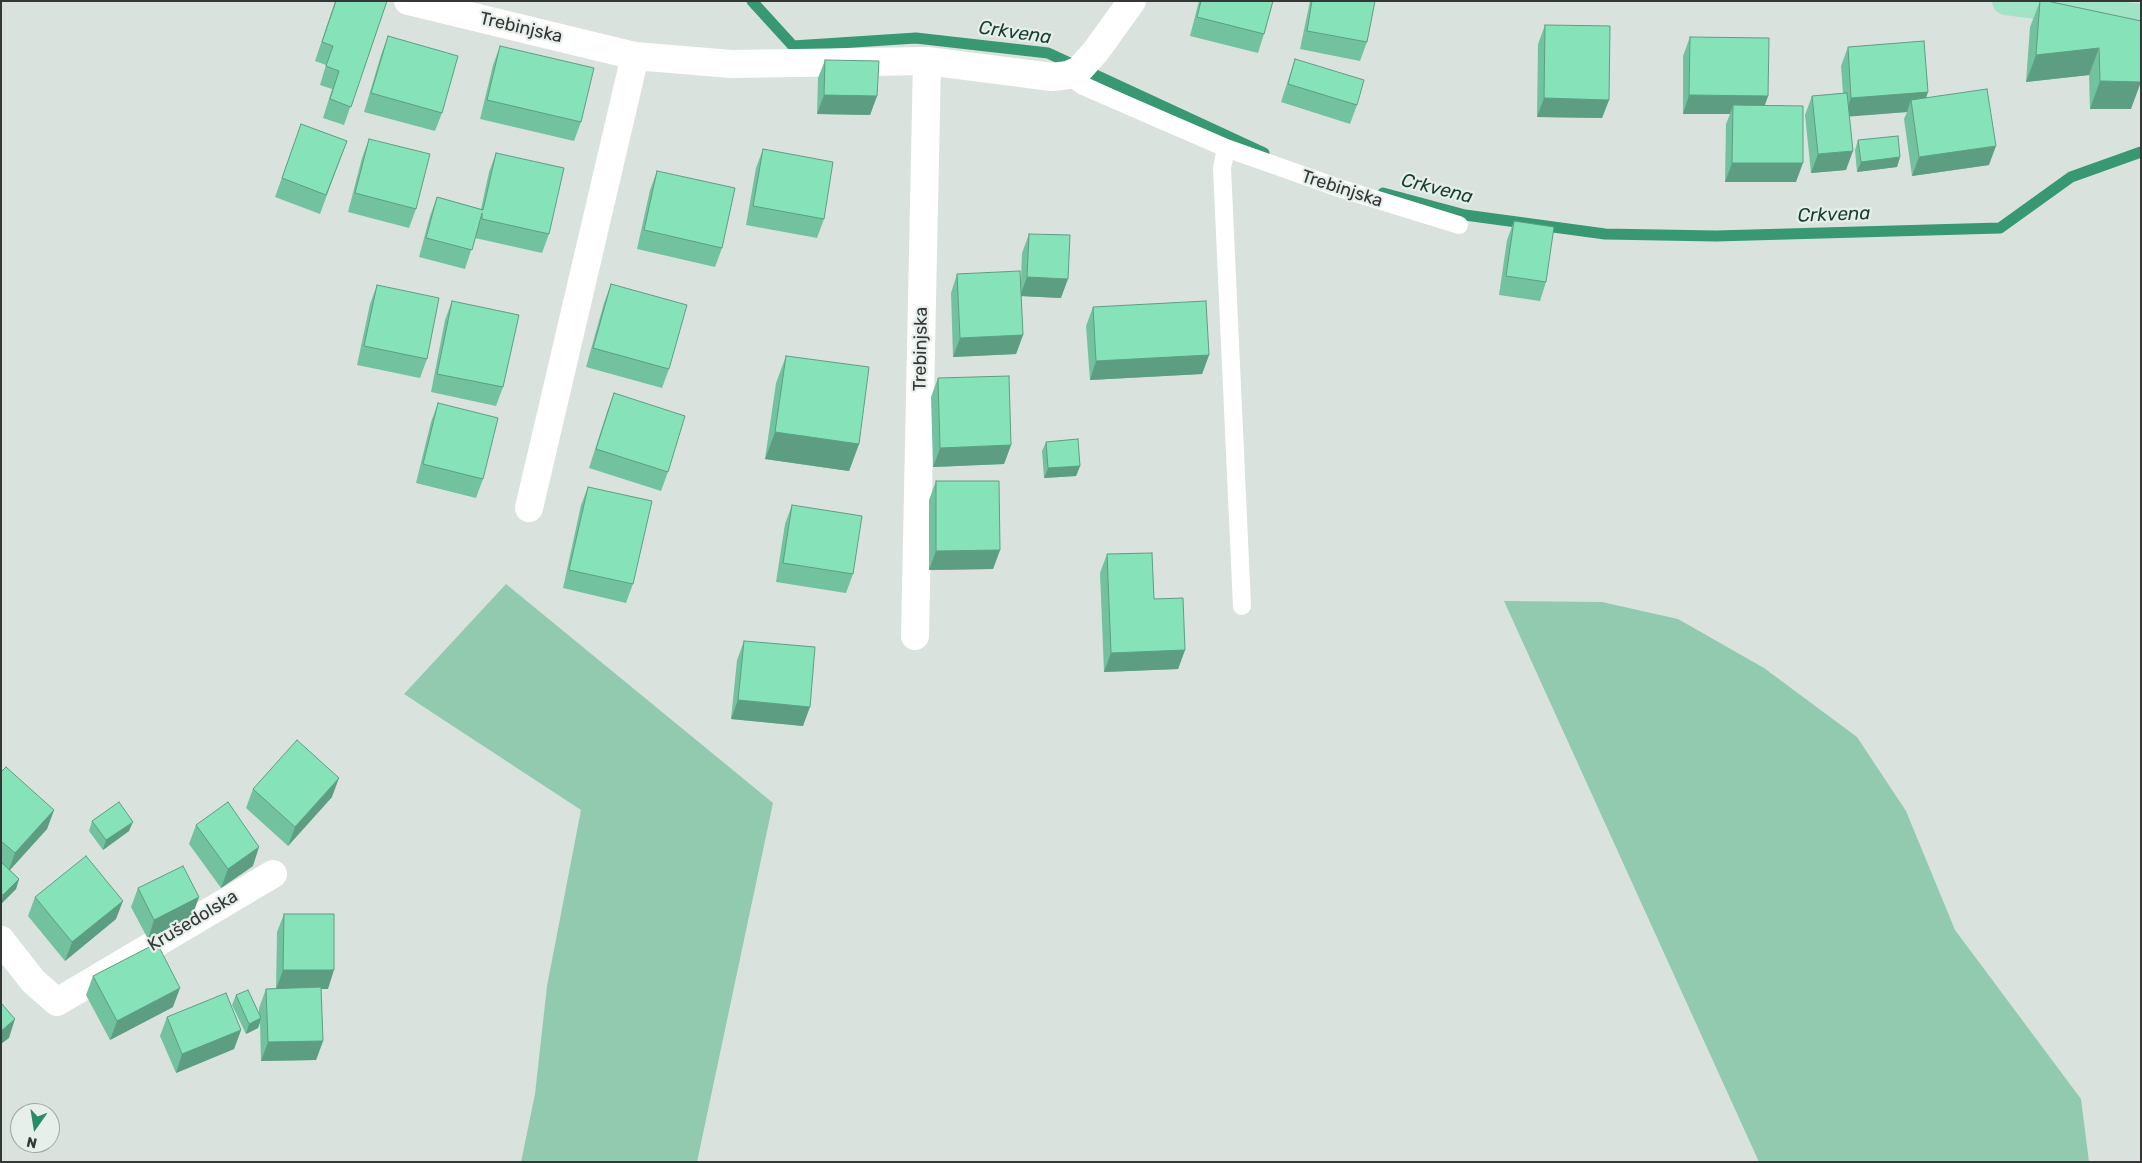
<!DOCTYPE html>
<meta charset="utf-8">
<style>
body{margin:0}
#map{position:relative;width:2142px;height:1163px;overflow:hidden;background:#dae2de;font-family:Rubik,sans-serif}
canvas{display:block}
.frame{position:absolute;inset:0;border:2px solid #343736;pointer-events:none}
.north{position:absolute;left:10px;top:1103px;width:50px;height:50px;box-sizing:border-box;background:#e7efeb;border:1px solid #9fa5a3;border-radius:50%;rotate:193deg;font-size:14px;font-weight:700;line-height:20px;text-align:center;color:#343736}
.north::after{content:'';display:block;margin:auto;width:18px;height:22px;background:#278c67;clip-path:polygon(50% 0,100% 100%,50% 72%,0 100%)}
</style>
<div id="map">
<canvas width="2142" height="1163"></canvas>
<div class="frame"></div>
<div class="north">N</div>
</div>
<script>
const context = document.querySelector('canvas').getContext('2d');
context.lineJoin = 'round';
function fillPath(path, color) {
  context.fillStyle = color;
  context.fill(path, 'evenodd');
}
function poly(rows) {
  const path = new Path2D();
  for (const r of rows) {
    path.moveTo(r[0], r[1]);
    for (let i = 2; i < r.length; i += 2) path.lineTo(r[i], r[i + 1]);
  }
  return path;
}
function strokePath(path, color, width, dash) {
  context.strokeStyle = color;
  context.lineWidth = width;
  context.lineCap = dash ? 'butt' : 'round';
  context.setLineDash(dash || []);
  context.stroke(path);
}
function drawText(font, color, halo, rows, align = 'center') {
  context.font = font + ' Rubik,sans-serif';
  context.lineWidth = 4.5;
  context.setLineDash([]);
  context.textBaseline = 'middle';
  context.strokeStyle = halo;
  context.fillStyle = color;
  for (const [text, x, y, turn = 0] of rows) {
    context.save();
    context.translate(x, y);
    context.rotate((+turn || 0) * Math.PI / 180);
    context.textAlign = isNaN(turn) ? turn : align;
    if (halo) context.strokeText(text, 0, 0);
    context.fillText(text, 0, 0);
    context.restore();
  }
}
const green = poly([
 [506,584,773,803,697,1162,521,1162,535,1094,547,986,581,810,404,694],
 [1504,601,1602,602,1678,619,1764,668,1857,737,1906,811,1955,930,2081,1099,2089,1162,1759,1162]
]);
const stream = poly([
 [752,1,793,46,916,38,1048,53,1264,153],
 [1383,193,1465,215,1605,234,1716,236,2000,228,2071,177,2141,152]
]);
const service = poly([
 [1068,75,1083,86,1226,148,1339,188,1459,225],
 [1226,148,1222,168,1242,606]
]);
const minor = poly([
 [408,1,635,56,731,64,927,61,1052,77,1068,75,1079,70,1096,51,1132,1],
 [529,508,635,56],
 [915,636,927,61],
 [1,940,33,981,57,1002,273,874]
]);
const primary = poly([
 [2006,1,2141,18]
]);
const wall = poly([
 [335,1,387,1,344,125,323,118,332,89,320,85,326,65,315,61],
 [1199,1,1273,1,1264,34,1258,53,1190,36],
 [1310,1,1375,1,1367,42,1360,61,1300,49],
 [2040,1,2047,1,2141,21,2131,109,2090,109,2089,75,2026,82,2030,27],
 [1545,25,1609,100,1602,118,1537,117,1538,44],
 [388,36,442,113,435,131,364,112,381,55],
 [1690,37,1768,96,1765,105,1796,182,1725,182,1726,124,1730,114,1683,114,1683,56],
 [500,46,581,122,574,141,480,119,493,65],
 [1848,47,1928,92,1926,98,1989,165,1912,176,1904,119,1907,112,1849,116,1846,170,1811,173,1805,115,1812,96,1843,93,1841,66],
 [1295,59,1357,105,1350,124,1281,102],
 [825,60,877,96,870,115,817,114,818,78],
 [301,124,347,141,320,214,275,197],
 [369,139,416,209,409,228,348,212,362,158],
 [1858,140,1900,157,1897,167,1857,172,1855,150],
 [763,149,824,219,817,238,746,225,756,168],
 [496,153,549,234,542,253,475,238,465,269,419,257,430,216,437,197,481,209,489,172],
 [657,171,722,248,715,267,637,249,650,190],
 [1514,221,1546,282,1540,301,1499,295,1507,240],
 [1029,234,1061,298,1021,296,1023,335,1016,354,953,357,951,293,957,274,1021,280,1022,253],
 [611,284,669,369,662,388,586,367,604,303],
 [377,285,427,359,420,378,357,365,370,304],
 [452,301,503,387,496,406,431,392,445,320],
 [1093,307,1209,355,1202,374,1090,380,1086,326],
 [786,356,859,444,849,471,765,459,776,383],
 [938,378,1011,445,1004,464,933,467,931,397],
 [614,393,668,472,661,491,589,468,607,412],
 [438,403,483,479,476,498,416,483,431,422],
 [1046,442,1080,466,1076,476,1044,478,1042,451],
 [936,481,1000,550,993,569,929,570,929,500],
 [588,487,633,584,626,603,563,588,581,505],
 [792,505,853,574,846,593,776,582,785,524],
 [1107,554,1154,599,1185,650,1178,669,1104,672,1100,573],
 [744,641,803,726,731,719,737,660],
 [1,772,54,810,47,829,10,870,19,879,16,889,1,904],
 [253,789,332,797,288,846,246,808],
 [92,821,129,831,103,850,89,831],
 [196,825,253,866,221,888,189,844],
 [138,888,199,897,192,916,148,939,131,907],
 [35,897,116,919,65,961,28,916],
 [284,914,328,989,321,989,323,1041,316,1060,261,1061,260,1023,258,1028,246,1034,232,1005,236,995,259,1014,259,1008,266,989,276,989,277,932],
 [93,976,173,1007,110,1040,86,995],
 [167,1017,241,1030,234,1049,176,1073,160,1036]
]);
const shadedWall = poly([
 [2099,48,2089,75,2026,82,2036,55],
 [2100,81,2141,82,2131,109,2090,109],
 [1928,92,1921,111,1911,100,1907,112,1844,117,1851,98],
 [824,95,877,96,870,115,817,114],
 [1689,95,1768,96,1761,115,1733,105,1730,114,1683,114],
 [1544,98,1609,100,1602,118,1537,117],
 [1996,146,1989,165,1912,176,1919,157],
 [1853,151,1846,170,1811,173,1818,154],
 [1900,157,1897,167,1857,172,1861,162],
 [1732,163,1803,163,1796,182,1725,182],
 [1027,277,1068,279,1061,298,1020,296],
 [1023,335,1016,354,953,357,960,338],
 [1209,355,1202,374,1090,380,1096,361],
 [775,432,859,444,849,471,765,459],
 [1011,445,1004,464,933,467,940,448],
 [1080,466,1076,476,1044,478,1048,468],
 [1000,550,993,569,929,570,936,551],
 [1185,650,1178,669,1104,672,1111,653],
 [738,700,810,707,803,726,731,719],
 [339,778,332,797,288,846,295,827],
 [54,810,47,829,8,872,15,853],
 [133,822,129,831,103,850,106,840],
 [259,847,253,866,221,888,228,869],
 [19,879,16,889,1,904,3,895],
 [199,897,192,916,148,939,154,920],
 [123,901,116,919,65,961,72,942],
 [283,970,334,970,328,989,276,989],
 [180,988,173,1007,110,1040,117,1021],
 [261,1018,258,1028,246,1034,249,1024],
 [15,1019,9,1038,1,1044,1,1031],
 [241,1030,234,1049,176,1073,182,1054],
 [323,1041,316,1060,261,1061,268,1042]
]);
const building = poly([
 [336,1,387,1,351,107,330,99,339,71,326,66,333,46,322,42,336,1],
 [1201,1,1273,1,1264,34,1197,17,1201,1],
 [1312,1,1375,1,1367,42,1307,31,1312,1],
 [2040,1,2047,1,2141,21,2141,82,2100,81,2099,48,2036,55,2040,1],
 [1545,25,1610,26,1609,100,1544,98,1545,25],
 [388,36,458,56,442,113,371,93,388,36],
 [1690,37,1769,38,1768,96,1689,95,1690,37],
 [1924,41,1928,92,1851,98,1848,47,1924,41],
 [500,46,594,68,581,122,487,100,500,46],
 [1295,59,1364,80,1357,105,1288,84,1295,59],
 [825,60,879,61,877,96,824,95,825,60],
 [1987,89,1996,146,1919,157,1911,100,1987,89],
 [1847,93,1853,151,1818,154,1812,96,1847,93],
 [1733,105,1803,106,1803,163,1732,163,1733,105],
 [301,124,347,141,326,195,282,178,301,124],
 [1898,136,1900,157,1861,162,1858,140,1898,136],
 [369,139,430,154,416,209,355,193,369,139],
 [763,149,833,162,824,219,753,206,763,149],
 [496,153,564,168,549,234,482,219,482,213,472,250,426,238,437,197,483,210,496,153],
 [657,171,735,188,722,248,644,230,657,171],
 [1514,221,1554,227,1546,282,1506,276,1514,221],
 [1029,234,1070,235,1068,279,1027,277,1029,234],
 [1020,271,1023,335,960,338,957,274,1020,271],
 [611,284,687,305,669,369,593,348,611,284],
 [377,285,439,298,427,359,364,346,377,285],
 [452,301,519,315,503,387,437,374,452,301],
 [1206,301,1209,355,1096,361,1093,307,1206,301],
 [786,356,869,367,859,444,775,432,786,356],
 [1009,376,1011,445,940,448,938,378,1009,376],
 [614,393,685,416,668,472,596,449,614,393],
 [438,403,498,418,483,479,423,464,438,403],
 [1078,439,1080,466,1048,468,1046,442,1078,439],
 [936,481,999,481,1000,550,936,551,936,481],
 [588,487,652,501,633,584,569,570,588,487],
 [792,505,862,516,853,574,783,563,792,505],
 [1152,553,1154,599,1183,598,1185,650,1111,653,1107,554,1152,553],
 [744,641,815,647,810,707,738,700,744,641],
 [297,740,339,778,295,827,253,789,297,740],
 [6,767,54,810,15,853,1,841,1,772,6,767],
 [119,802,133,822,106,840,92,821,119,802],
 [228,802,259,847,228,869,196,825,228,802],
 [86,856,123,901,72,942,35,897,86,856],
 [1,862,19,879,3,895,1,893,1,862],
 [183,866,199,897,154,920,138,888,183,866],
 [284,914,334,914,334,970,283,970,284,914],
 [157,943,180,988,117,1021,93,976,157,943],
 [321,987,323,1041,268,1042,266,989,321,987],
 [248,990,261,1018,249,1024,236,995,248,990],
 [226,993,241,1030,182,1054,167,1017,226,993],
 [1,1003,15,1019,1,1031,1,1003]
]);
const streetNames = [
 ["Trebinjska",521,28,13],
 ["Trebinjska",1342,189,18],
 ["Trebinjska",921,349,-89],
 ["Krušedolska",193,921,-31]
];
const waterNames = [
 ["Crkvena",1015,33,8],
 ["Crkvena",1437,189,14],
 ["Crkvena",1834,215,-2]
];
fillPath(green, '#91caaf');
strokePath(stream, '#389872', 11);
strokePath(service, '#fff', 18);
strokePath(minor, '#fff', 28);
strokePath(primary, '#a0e3c7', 28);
fillPath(wall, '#72c29f');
fillPath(shadedWall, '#5d9e82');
fillPath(building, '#85e2b9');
strokePath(building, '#5d9e82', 1);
drawText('18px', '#343736', '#e7efeb', streetNames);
drawText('italic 19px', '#163f2f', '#e7efeb', waterNames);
</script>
